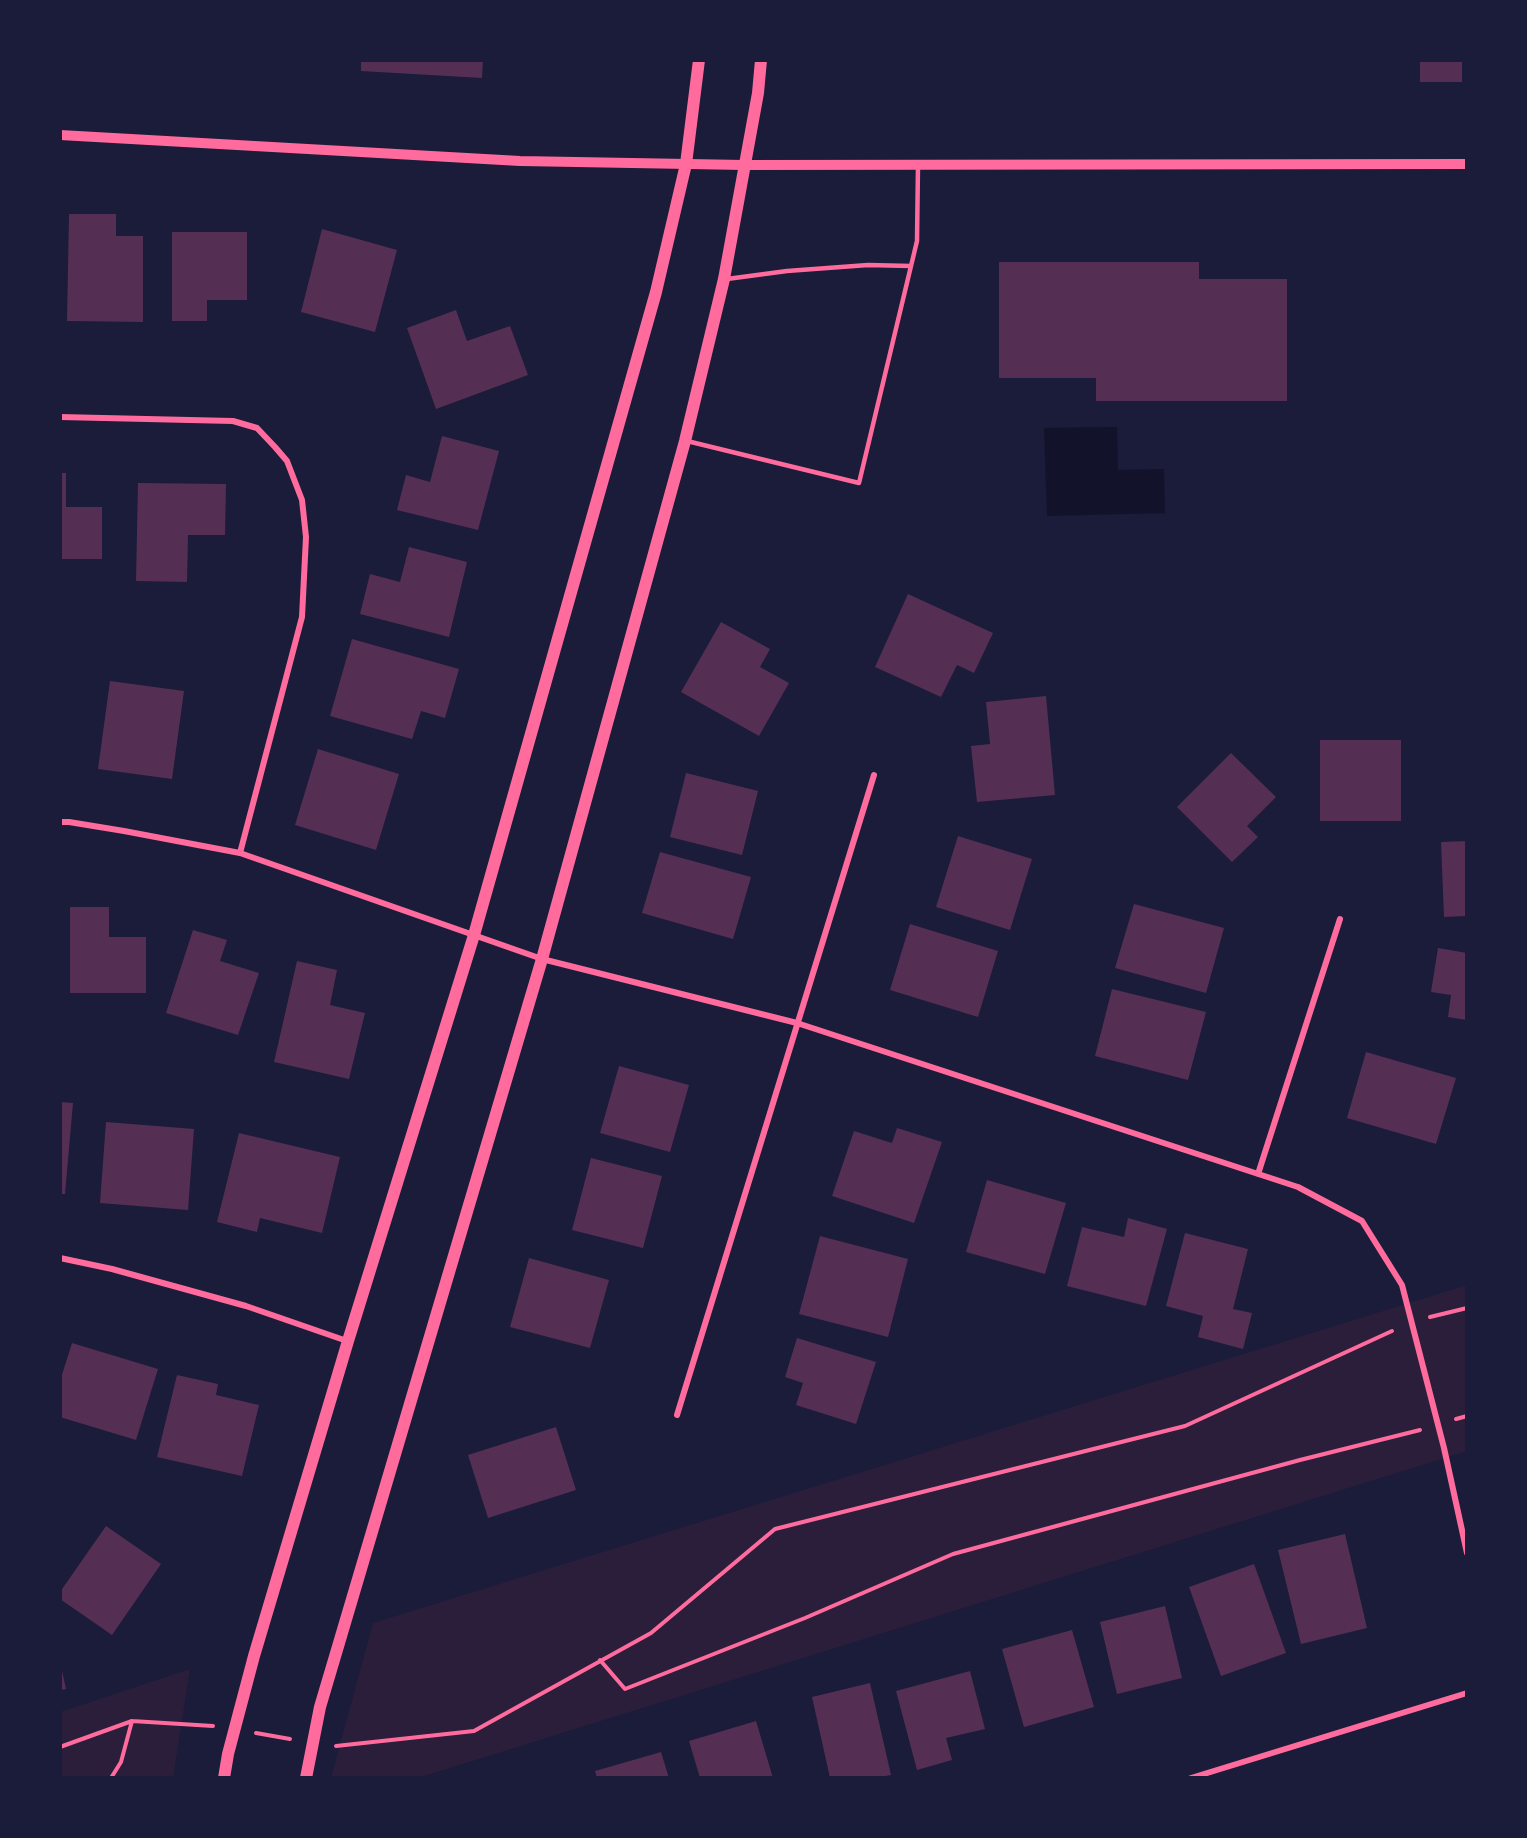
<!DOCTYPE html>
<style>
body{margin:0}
#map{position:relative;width:1527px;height:1838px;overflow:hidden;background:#1b1b3a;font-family:"Nunito Sans",sans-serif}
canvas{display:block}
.frame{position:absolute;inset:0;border:62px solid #1b1b3a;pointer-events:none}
</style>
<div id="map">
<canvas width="1527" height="1838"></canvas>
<div class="frame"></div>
</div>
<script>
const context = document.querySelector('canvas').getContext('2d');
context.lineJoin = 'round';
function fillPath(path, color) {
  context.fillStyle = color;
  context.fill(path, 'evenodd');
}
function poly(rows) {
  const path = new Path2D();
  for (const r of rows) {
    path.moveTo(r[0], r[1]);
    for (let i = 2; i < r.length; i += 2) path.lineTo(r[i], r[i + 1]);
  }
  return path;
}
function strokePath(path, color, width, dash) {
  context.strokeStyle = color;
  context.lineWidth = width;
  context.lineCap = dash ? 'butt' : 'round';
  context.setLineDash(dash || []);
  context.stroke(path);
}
const green = poly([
 [1467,1285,1467,1451,418,1778,331,1778,373,1623],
 [190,1669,173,1778,60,1778,60,1712]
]);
const water = poly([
 [1117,427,1118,470,1164,469,1165,513,1047,516,1044,428]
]);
const building = poly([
 [361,60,483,60,482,78,361,71],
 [1302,60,1349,60,1349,62,1302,62],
 [1420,60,1462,60,1462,82,1420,82],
 [69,214,116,214,116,236,143,236,143,322,67,321],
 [322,229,397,250,375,332,301,312],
 [172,232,247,232,247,300,207,300,207,321,172,321],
 [999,262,1199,262,1199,279,1287,279,1287,401,1096,401,1096,378,999,378],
 [456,310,467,341,510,326,528,375,436,409,407,328],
 [442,436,499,451,478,530,397,510,406,475,430,482],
 [60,473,66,473,66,507,102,507,102,559,60,559],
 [138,483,226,484,225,535,188,535,187,582,136,581],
 [409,547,467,562,449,637,360,614,370,574,400,582],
 [908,594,993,633,974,673,957,665,941,697,875,667],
 [721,622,770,649,760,667,789,683,759,736,681,692],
 [352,639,459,669,445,718,421,711,412,739,330,716],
 [110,681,184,691,172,779,98,769],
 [1046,696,1055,795,977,802,971,746,990,744,986,702],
 [1320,740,1401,740,1401,821,1320,821],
 [318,749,399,774,376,850,295,825],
 [1231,753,1276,797,1247,826,1258,837,1232,862,1177,807],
 [686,773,758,791,742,855,670,837],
 [958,836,1032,859,1010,930,936,907],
 [1467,841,1467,916,1444,917,1441,842],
 [660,852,751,877,733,939,642,913],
 [1134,904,1224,928,1206,993,1115,968],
 [70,907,109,907,109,937,146,937,146,993,70,993],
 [910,924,998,951,978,1017,890,990],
 [193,930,227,940,220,961,259,973,238,1035,166,1013],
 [1438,948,1467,953,1467,1020,1448,1017,1451,995,1431,992],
 [297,961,337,970,330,1005,365,1013,349,1079,274,1062],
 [1112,989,1206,1012,1188,1080,1095,1056],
 [1366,1052,1456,1078,1436,1144,1347,1118],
 [619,1066,689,1085,670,1152,600,1133],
 [60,1102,73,1103,65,1194,60,1194],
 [106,1122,194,1129,188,1210,100,1203],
 [897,1128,942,1142,914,1223,832,1196,854,1131,892,1143],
 [239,1133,340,1157,322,1233,260,1218,257,1232,217,1222],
 [591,1158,662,1176,643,1248,572,1230],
 [987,1180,1066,1203,1045,1274,966,1252],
 [1128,1218,1167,1229,1146,1306,1067,1286,1082,1227,1124,1237],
 [1185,1233,1248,1249,1233,1309,1252,1313,1243,1349,1198,1337,1203,1316,1166,1306],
 [820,1236,908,1259,888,1337,799,1314],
 [529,1258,609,1280,590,1348,510,1327],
 [797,1338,876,1362,856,1424,796,1405,803,1383,785,1377],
 [72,1343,158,1369,136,1440,60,1417,60,1381],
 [177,1375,218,1384,216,1395,259,1405,242,1476,157,1457],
 [556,1427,576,1490,488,1518,468,1455],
 [106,1526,161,1564,112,1635,60,1599,60,1592],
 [1345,1534,1367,1628,1301,1644,1278,1550],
 [1254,1564,1286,1653,1221,1676,1189,1587],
 [1165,1606,1182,1678,1117,1694,1100,1622],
 [1072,1630,1094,1707,1024,1727,1002,1649],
 [60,1662,66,1689,60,1690],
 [970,1671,985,1729,946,1738,952,1760,917,1770,896,1691],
 [870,1683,891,1775,874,1778,830,1778,812,1697],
 [756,1721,773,1778,700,1778,689,1741],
 [661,1752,669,1778,597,1778,595,1771]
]);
const path = poly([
 [1430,1317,1467,1308],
 [1456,1419,1467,1416],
 [600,1660,625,1689,805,1618,953,1554,1300,1460,1420,1430],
 [256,1733,290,1739],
 [336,1746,474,1731,651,1633,775,1529,1185,1426,1392,1331],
 [60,1747,132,1721,213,1726],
 [111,1778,121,1762,132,1721]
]);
const service = poly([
 [727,279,787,271,868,265,911,266],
 [687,441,859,483,917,241,918,165]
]);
const minor = poly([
 [60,417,233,421,257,428,275,447,287,461,302,500,306,537,302,617,240,853],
 [60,822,69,822,124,831,240,853,542,959,797,1023,1298,1187,1362,1221,1402,1285,1444,1448,1467,1553],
 [1258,1174,1340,919],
 [60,1258,112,1269,246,1306,347,1341],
 [677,1415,874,775],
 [1191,1778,1467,1693]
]);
const tertiary = poly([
 [60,135,520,161,744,165,1467,164]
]);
const secondary = poly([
 [224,1778,228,1754,254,1656,348,1341,474,935,656,292,686,164,699,60],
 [306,1778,320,1707,542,959,685,441,724,279,758,93,761,60]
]);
fillPath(green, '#2a1e3b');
fillPath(water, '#12122b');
fillPath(building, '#542f53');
strokePath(path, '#ff6b9d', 4);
strokePath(service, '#ff6b9d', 4.5);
strokePath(minor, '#ff6b9d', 6);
strokePath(tertiary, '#ff6b9d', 10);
strokePath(secondary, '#ff6b9d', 12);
</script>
